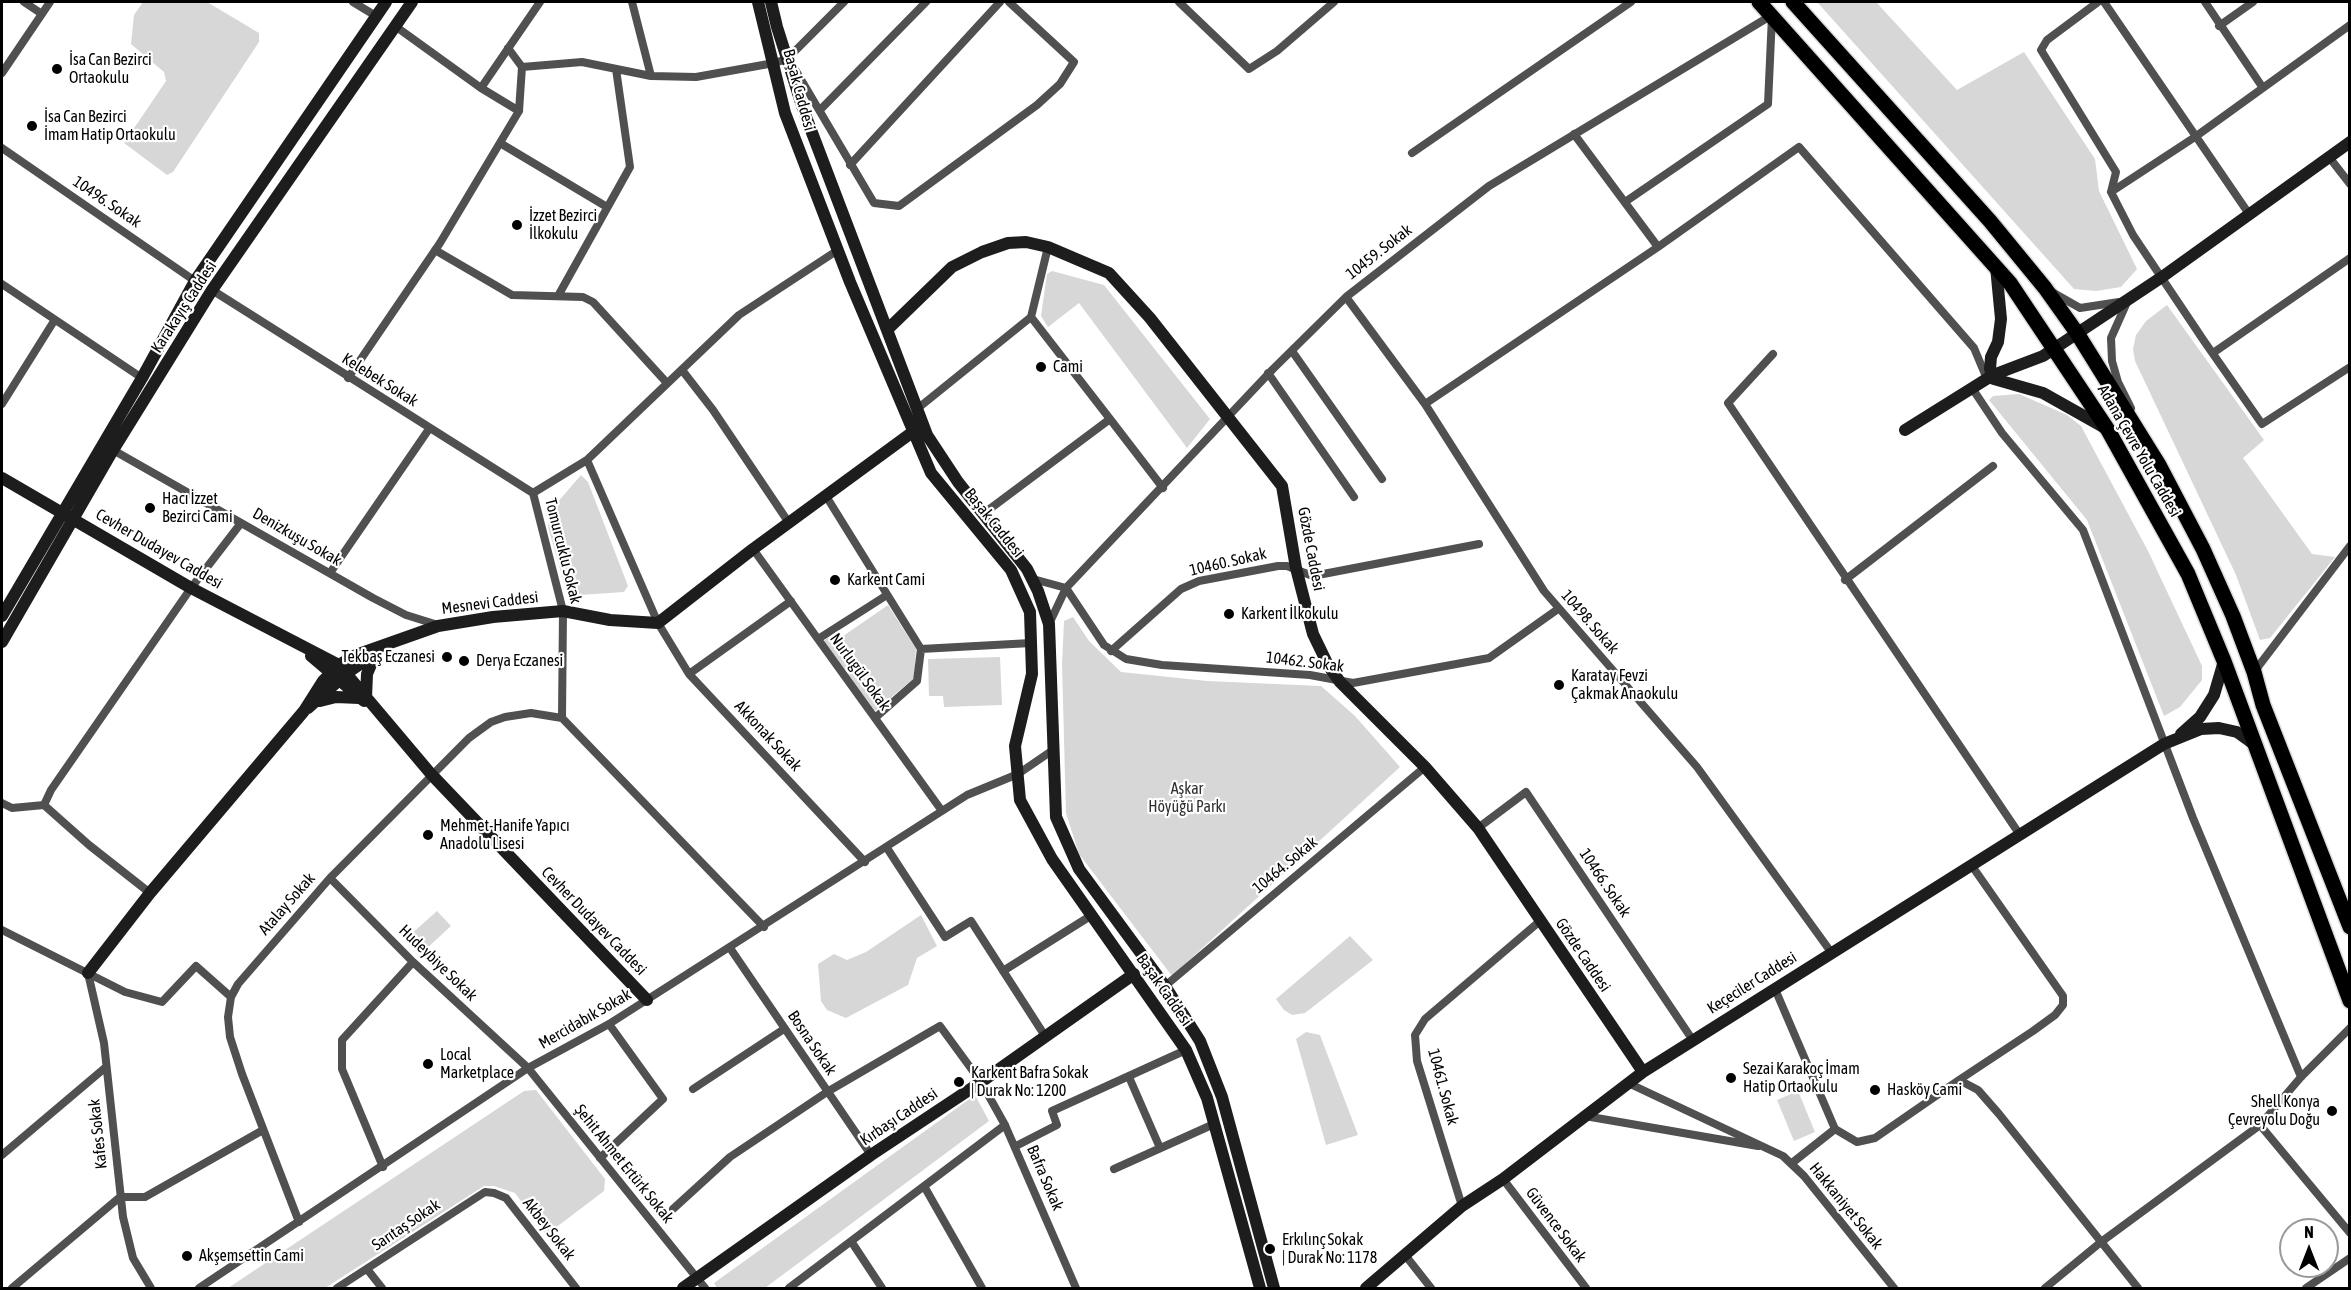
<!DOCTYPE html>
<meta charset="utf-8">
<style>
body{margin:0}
#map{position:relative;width:2351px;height:1290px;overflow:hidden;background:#fff;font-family:"Asap Condensed",sans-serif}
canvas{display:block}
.frame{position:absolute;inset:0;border:3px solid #000;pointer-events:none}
.north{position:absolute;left:2279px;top:1218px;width:60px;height:60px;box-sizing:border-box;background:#fff;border:2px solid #999;border-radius:50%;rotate:0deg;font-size:16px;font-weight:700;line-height:24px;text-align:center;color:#000}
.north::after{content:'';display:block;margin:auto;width:21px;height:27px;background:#000;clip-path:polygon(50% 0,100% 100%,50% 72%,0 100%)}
</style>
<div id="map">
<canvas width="2351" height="1290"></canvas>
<div class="frame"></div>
<div class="north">N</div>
</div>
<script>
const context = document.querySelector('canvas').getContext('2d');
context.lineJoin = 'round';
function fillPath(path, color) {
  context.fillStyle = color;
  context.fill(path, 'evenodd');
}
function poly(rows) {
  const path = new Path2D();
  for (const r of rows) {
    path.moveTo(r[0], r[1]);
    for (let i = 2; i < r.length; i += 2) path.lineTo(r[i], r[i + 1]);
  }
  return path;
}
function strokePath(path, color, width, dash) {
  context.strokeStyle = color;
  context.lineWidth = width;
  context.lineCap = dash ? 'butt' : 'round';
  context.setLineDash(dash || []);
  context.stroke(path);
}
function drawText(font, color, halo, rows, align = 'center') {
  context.font = font + ' "Asap Condensed",sans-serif';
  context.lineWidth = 4.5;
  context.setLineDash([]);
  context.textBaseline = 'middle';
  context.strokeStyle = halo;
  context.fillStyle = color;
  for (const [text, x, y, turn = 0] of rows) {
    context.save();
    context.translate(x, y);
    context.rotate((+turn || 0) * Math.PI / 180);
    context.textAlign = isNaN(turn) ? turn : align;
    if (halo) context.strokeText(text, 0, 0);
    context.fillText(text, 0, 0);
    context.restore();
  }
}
const green = poly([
 [143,2,207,2,259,33,259,42,173,172,167,175,124,143,166,81,164,72,131,44,134,15],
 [1817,2,1876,2,1957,90,2024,52,2095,159,2099,191,2137,269,2121,287,2096,291,2074,289],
 [1052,271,1104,285,1210,419,1187,448,1079,303,1048,327,1041,316,1047,274],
 [2167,305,2264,440,2243,458,2312,554,2335,557,2270,638,2260,640,2236,575,2135,361,2133,349,2136,335,2146,321],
 [2019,394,2067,415,2081,426,2148,551,2202,666,2202,680,2180,707,2164,716,2087,520,1989,400,1993,396],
 [581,475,588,482,628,586,624,592,580,595,566,589,548,527,550,511],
 [888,605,916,649,914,678,875,711,824,641,830,635,836,641],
 [1073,617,1089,641,1121,672,1207,681,1321,686,1355,716,1400,767,1172,976,1079,854,1066,813,1062,664,1064,621],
 [1000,657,1002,705,944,707,943,696,929,696,928,659],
 [437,911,451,926,424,951,409,936],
 [921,915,937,946,917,958,908,985,846,1018,827,1010,821,1001,818,964,834,954,847,960,866,952],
 [1350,936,1373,960,1305,1013,1292,1015,1284,1010,1276,999],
 [1306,1032,1320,1035,1358,1135,1326,1145,1296,1039],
 [536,1090,605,1179,604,1191,546,1235,515,1193,494,1186,484,1186,325,1288,228,1288,524,1091],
 [1798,1091,1815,1132,1794,1141,1777,1100],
 [975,1095,989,1121,765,1288,717,1288,714,1283]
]);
const street = poly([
 [24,2,42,14],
 [353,2,376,16],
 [632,2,651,76],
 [1179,2,1249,69,1277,51,1334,2],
 [2098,2,2047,40,2041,50,2116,172,2111,192,2133,235,2204,341,2262,424,2350,367],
 [2104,2,2249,214],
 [2205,2,2263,88],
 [2219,26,2253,2],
 [508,48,522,67,519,111],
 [793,66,874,203,899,206,1037,105,1060,84,1074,62,1009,2],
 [522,67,582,62,651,76,696,77,774,63,787,59,844,2],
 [2,73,50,2],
 [481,88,540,2],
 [820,110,926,2],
 [1574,134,1658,247],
 [500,143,607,207],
 [2,148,195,281],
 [1412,153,1631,2],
 [2329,157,2350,184],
 [850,165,1000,2],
 [2111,192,2195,137,2350,25],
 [1625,202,1768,104,1772,16],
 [435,250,512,295,583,297,593,302,667,383],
 [2,284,142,378],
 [212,290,533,493],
 [2052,292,2080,308,2119,302],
 [558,296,630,167,616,69],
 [1346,297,1425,404,1544,591,1697,767,1831,952],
 [2128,300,2111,338,2112,361,2118,382,2131,408],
 [1292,351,1382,479],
 [2213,353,2350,258],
 [1773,354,1728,403,2020,835],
 [682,370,713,410,789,523],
 [1268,373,1354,497],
 [348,378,440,243,519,111,481,88,395,26],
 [1972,388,2002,433,2083,530,2193,818,2301,1077],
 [2,404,54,321],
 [1425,404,1658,247,1799,147,1974,348,1987,379],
 [917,409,1031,317,1048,247],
 [1110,419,1163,488],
 [113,450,373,598,406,615,438,625],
 [587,460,658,623,689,674,865,862],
 [826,496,921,649,1031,643],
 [983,514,1110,419,1031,317],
 [753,549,942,811],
 [330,573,429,429],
 [1033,579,1066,588],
 [1845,580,1993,466],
 [1066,588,1104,645,1126,659,1162,665,1310,675,1353,683,1489,658,1558,609],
 [1049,624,1066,588,1273,369,1346,297,1489,186,1772,15],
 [818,639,887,595],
 [1111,651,1181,589,1199,581,1278,566,1287,566,1310,575,1318,575,1479,544],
 [2254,672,2350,546],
 [689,674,791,601],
 [875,718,917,681,921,649],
 [2,803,12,808,44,805,89,845,150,893],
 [44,805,51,790,191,588,241,523],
 [1478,828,1526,792,1692,1039],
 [887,848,945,937,971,921,1045,1036],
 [330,878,413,962,528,1068,705,1288],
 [764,927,562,718,563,611,533,493,587,460,739,315,838,250],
 [2,930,125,992,162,1002,196,966,231,997],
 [730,948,871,1155],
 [1003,971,1092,915],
 [88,973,104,1043,123,1217,133,1258,151,1288],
 [1165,986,1425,767],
 [1775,989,1835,1129,1792,1163],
 [1129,1077,1160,1148],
 [1959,1080,2033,1031,2055,1015,2063,1005,2063,996,1972,866],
 [1628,1083,1783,1156,1804,1176,1894,1288],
 [693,1089,784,1029],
 [1585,1116,1758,1146],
 [2260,1125,2350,1233],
 [1835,1129,1857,1142,1875,1138,1959,1080,1978,1090,1999,1114,2138,1288],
 [1016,1146,1057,1125,1052,1111,1186,1050],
 [2,1155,106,1067],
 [600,1158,663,1099,609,1024],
 [383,1167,342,1069,342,1040,413,962],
 [1114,1169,1214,1124],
 [1503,1179,1586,1288],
 [924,1186,982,1288],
 [1462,1206,1417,1061,1415,1035,1425,1019,1540,921],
 [673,1209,730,1157,827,1092,940,1026,981,1082,1005,1125,1076,1288],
 [299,1222,242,1074,230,1037,228,1017,231,997,238,984,330,878,469,738,491,722,505,717,531,713,562,718],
 [851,1241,882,1288],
 [1405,1255,1431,1288],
 [367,1269,382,1288],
 [12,1288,120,1197,145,1197,263,1130],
 [199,1288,528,1068,609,1024,967,795,1018,774,1053,750],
 [337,1288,485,1192,494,1193,506,1198,576,1288],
 [789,1288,1005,1125],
 [2045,1288,2101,1242,2260,1125,2301,1077,2350,1028],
 [2306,1288,2350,1258]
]);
const secondary = poly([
 [758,2,785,113,850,282,931,473,1011,570,1030,612,1032,674,1015,746,1020,800,1052,859,1186,1050,1207,1098,1260,1288],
 [771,2,777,27,803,109,927,435,958,482,1027,569,1038,591,1049,624,1056,817,1079,869,1165,986,1200,1041,1222,1097,1274,1288],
 [1996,267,2001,319,1998,342,1991,357,1990,369,1994,379,2043,393,2107,429],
 [888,329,952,267,982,252,1008,243,1026,242,1048,247,1109,273,1150,318,1282,486,1296,568,1313,634,1328,665,1340,682,1425,767,1478,828,1643,1072],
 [1905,430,1993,375,2043,356,2162,277,2350,142],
 [2,478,191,588,339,665,431,774,647,1000],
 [2,616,142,378,195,281,386,2],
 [2,642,113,450,212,290,412,2],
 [311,656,364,701],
 [366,698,367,674,376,653],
 [320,701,336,697,359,698],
 [308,708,347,673,376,653],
 [2181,734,2200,717,2214,695,2224,661],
 [88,973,150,893,304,711,323,681,339,665,356,655,438,626,493,617,563,611,610,620,658,623,753,549,914,431],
 [683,1288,871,1155,981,1082,1134,974],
 [1366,1288,1462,1206,1503,1179,1643,1072,2164,744,2201,729,2219,728,2237,732,2255,745]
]);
const highway = poly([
 [1759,2,2010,283,2108,430,2188,574,2224,661,2350,1001],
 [1793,2,1990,221,2045,288,2077,333,2159,465,2203,549,2233,616,2254,672,2263,705,2350,927]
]);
const markers = [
 [57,69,6,"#000"],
 [32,126,6,"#000"],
 [517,225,6,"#000"],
 [1041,367,6,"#000"],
 [150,508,6,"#000"],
 [835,580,6,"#000"],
 [1229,614,6,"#000"],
 [447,657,6,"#000"],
 [464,661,6,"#000"],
 [1559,685,6,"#000"],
 [428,835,6,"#000"],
 [428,1064,6,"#000"],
 [1731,1078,6,"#000"],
 [959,1082,6,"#000"],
 [1875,1090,6,"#000"],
 [2332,1111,6,"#000"],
 [1270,1249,6,"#000"],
 [187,1256,6,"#000"]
];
const poiNames = [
 ["İsa Can Bezirci",69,60],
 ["Ortaokulu",69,78],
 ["İsa Can Bezirci",44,117],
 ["İmam Hatip Ortaokulu",44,135],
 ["İzzet Bezirci",529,216],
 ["İlkokulu",529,234],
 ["Cami",1053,367],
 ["Hacı İzzet",162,499],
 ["Bezirci Cami",162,517],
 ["Karkent Cami",847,580],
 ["Karkent İlkokulu",1241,614],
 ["Tekbaş Eczanesi",435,657,"right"],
 ["Derya Eczanesi",476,661],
 ["Karatay Fevzi",1571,676],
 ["Çakmak Anaokulu",1571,694],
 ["Mehmet-Hanife Yapıcı",440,826],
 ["Anadolu Lisesi",440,844],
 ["Local",440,1055],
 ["Marketplace",440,1073],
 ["Sezai Karakoç İmam",1743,1069],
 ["Hatip Ortaokulu",1743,1087],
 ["Karkent Bafra Sokak",971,1073],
 ["| Durak No: 1200",971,1091],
 ["Hasköy Cami",1887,1090],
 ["Shell Konya",2320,1102,"right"],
 ["Çevreyolu Doğu",2320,1120,"right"],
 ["Erkılınç Sokak",1282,1240],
 ["| Durak No: 1178",1282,1258],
 ["Akşemsettin Cami",199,1256]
];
const streetNames = [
 ["Başak Caddesi",799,90,75],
 ["10496. Sokak",107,202,34],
 ["10459. Sokak",1379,252,-38],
 ["Karakayış Caddesi",184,307,-57],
 ["Kelebek Sokak",380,380,32],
 ["Adana Çevre Yolu Caddesi",2139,451,60],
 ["Başak Caddesi",994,523,51],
 ["Denizkuşu Sokak",297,537,30],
 ["Cevher Dudayev Caddesi",159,549,30],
 ["Gözde Caddesi",1311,549,79],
 ["Tomurcuklu Sokak",563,551,76],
 ["10460. Sokak",1228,562,-13],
 ["Mesnevi Caddesi",490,603,-7],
 ["10498. Sokak",1590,622,49],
 ["10462. Sokak",1305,662,7],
 ["Nurlugül Sokak",860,672,54],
 ["Akkonak Sokak",768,736,47],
 ["10464. Sokak",1285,865,-40],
 ["10466. Sokak",1605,883,56],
 ["Atalay Sokak",287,904,-49],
 ["Cevher Dudayev Caddesi",594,921,46],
 ["Gözde Caddesi",1583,955,56],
 ["Hudeybiye Sokak",438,963,44],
 ["Keçeciler Caddesi",1752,983,-32],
 ["Başak Caddesi",1164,990,55],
 ["Mercidabık Sokak",585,1019,-30],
 ["Bosna Sokak",812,1043,56],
 ["10461. Sokak",1443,1087,75],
 ["Kırbaşı Caddesi",899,1117,-34],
 ["Kafes Sokak",98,1134,-96],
 ["Şehit Ahmet Ertürk Sokak",624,1164,51],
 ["Bafra Sokak",1045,1178,67],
 ["Hakkaniyet Sokak",1846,1206,51],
 ["Sarıtaş Sokak",406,1225,-34],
 ["Güvence Sokak",1556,1225,53],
 ["Akbey Sokak",549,1229,52]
];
const parkNames = [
 ["Aşkar",1187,789],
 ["Höyüğü Parkı",1187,807]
];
fillPath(green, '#d7d7d7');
strokePath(highway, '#dbdbdb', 18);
strokePath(street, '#505050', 8);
strokePath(secondary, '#1d1d1d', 12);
strokePath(highway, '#000', 15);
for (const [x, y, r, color] of markers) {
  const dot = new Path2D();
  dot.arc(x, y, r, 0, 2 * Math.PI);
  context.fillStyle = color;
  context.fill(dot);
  strokePath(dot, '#fff', 2);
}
drawText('16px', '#000', '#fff', poiNames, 'left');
drawText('16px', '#000', '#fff', streetNames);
drawText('16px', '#2e2e2e', '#fff', parkNames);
</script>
